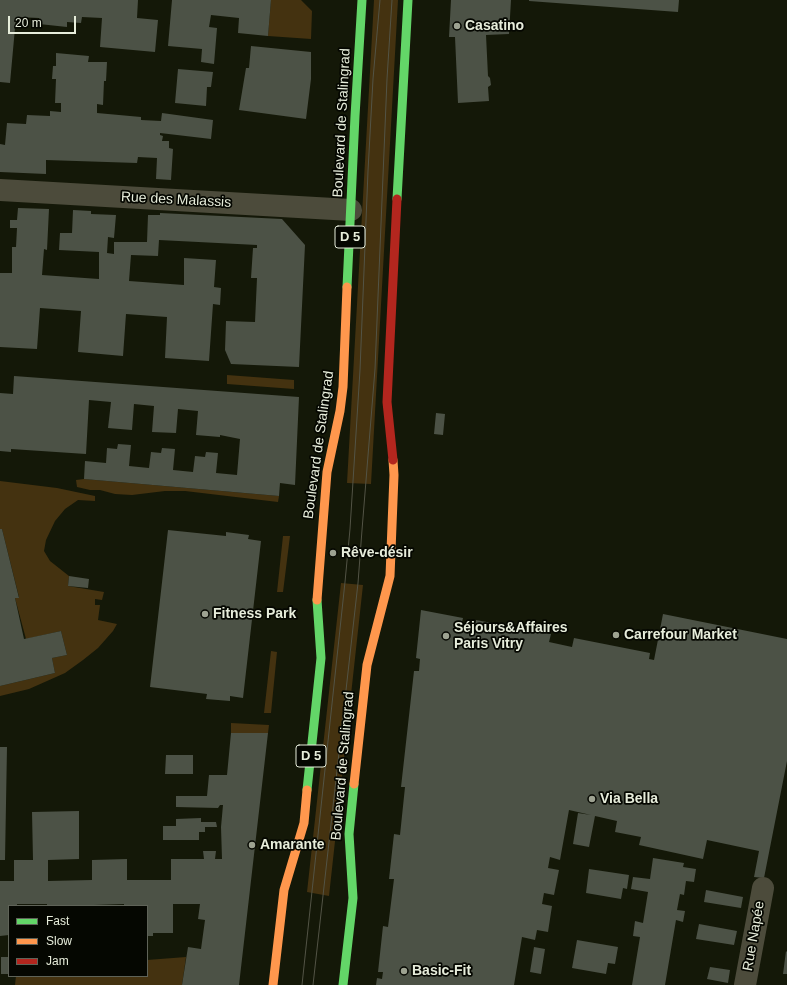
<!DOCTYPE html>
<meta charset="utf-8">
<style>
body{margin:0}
#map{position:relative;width:787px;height:985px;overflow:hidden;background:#141808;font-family:Arial,sans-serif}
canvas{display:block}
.legend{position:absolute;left:8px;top:905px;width:140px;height:72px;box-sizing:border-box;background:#050701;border:1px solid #5f6358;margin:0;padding:5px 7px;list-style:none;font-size:12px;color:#e7eddb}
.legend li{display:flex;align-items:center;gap:8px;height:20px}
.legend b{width:20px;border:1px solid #5f6358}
.scale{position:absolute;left:8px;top:16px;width:68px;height:18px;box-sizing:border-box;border:2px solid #e7eddb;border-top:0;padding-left:5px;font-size:12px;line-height:14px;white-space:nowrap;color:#e7eddb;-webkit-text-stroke:3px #050701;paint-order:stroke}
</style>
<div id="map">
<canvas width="787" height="985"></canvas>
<ul class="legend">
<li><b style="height:5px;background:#63d668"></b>Fast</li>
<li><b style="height:5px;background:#ff974d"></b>Slow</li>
<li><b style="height:5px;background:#b3261e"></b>Jam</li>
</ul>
<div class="scale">20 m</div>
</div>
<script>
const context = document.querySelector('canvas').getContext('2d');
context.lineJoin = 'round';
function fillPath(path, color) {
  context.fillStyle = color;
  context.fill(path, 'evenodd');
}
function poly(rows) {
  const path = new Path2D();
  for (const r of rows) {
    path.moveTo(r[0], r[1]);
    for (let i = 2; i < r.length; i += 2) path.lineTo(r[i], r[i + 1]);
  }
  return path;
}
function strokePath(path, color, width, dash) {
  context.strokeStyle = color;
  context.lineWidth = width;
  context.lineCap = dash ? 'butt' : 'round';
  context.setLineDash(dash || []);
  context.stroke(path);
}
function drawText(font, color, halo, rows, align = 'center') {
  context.font = font + ' Arial,sans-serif';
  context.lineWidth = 3.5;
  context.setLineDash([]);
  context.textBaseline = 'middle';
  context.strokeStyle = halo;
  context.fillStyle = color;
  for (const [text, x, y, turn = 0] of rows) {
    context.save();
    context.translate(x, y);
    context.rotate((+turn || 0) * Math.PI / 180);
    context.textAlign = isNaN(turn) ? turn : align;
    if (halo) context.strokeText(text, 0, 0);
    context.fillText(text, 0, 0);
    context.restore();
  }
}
const green = poly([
 [271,0,301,0,312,11,311,39,268,36],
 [374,0,398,0,371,484,347,483],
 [227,375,294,380,294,389,227,384],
 [84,479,279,496,278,502,185,491,165,491,132,495,115,494,100,490,90,490,77,487,76,480],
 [0,481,57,488,95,496,95,501,78,500,65,509,55,521,46,540,44,551,50,561,69,576,68,586,104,592,102,600,95,599,95,605,100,605,98,620,117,624,113,631,98,648,83,660,65,673,29,689,0,696,0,686,55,673,52,658,67,655,61,631,26,639,15,598,19,597,2,529,0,529],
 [283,536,290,536,283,592,277,592],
 [341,583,363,585,329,896,307,892],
 [271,651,277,652,271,713,264,713],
 [231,723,269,725,268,733,231,733],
 [186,957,182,985,15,985,16,976,147,976,147,960]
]);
const building = poly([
 [0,0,138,0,137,18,158,20,155,52,100,47,102,18,82,17,81,23,67,22,67,27,39,24,39,18,16,17,10,83,0,82],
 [172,0,271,0,268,36,238,33,239,18,211,15,209,27,217,28,214,64,201,62,202,49,168,46],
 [451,0,511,0,509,34,486,35,488,76,490,78,491,85,488,87,489,101,458,103,455,37,449,37],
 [529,0,679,0,678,12,529,1],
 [251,46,311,52,311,79,306,119,239,110,246,68,249,68],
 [56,53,89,56,88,62,107,62,106,81,104,81,103,105,97,104,97,113,141,117,141,120,161,121,162,113,213,120,211,139,160,133,160,135,163,136,162,141,169,141,169,148,173,149,171,180,156,179,157,158,138,157,137,163,46,160,46,174,0,172,0,144,5,145,7,123,26,124,27,115,50,116,50,111,61,112,61,103,55,103,56,79,52,79,53,66,56,66],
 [178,69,213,72,211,87,207,87,206,106,175,103],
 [18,208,49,209,47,250,44,249,42,275,99,279,99,252,59,250,60,233,72,233,73,210,91,211,91,214,116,215,114,238,108,237,107,253,114,254,114,242,147,242,148,215,160,215,160,213,282,219,305,245,299,367,231,364,225,350,226,321,255,322,257,278,251,278,253,248,257,248,257,245,159,240,158,256,131,255,129,281,184,285,184,258,216,260,214,287,221,288,220,305,213,304,209,361,165,358,167,317,126,314,123,356,78,352,81,311,40,308,37,349,0,347,0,273,12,273,12,247,16,247,17,228,10,228,10,220,17,220],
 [14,376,299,397,295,485,280,483,279,496,84,479,85,461,106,463,107,448,117,449,118,444,131,445,129,466,149,468,151,452,161,453,162,448,175,449,173,470,193,472,195,456,205,457,206,452,218,453,216,473,237,475,240,439,220,435,220,437,196,435,198,411,178,409,176,433,152,432,154,406,134,404,132,430,108,428,111,402,89,400,86,454,11,449,11,452,0,451,0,393,13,394],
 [436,413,445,414,443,435,434,434],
 [0,529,2,529,19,598,15,598,24,639,61,631,67,655,52,658,55,673,0,686],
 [168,530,226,536,226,532,249,535,248,539,261,541,243,698,230,696,230,701,206,699,207,694,150,687],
 [69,576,89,579,88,588,68,586],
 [421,610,463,618,461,626,474,629,476,620,551,634,549,642,572,647,574,638,650,653,649,659,654,660,663,614,787,639,787,761,764,878,754,877,759,851,707,840,703,859,639,845,641,837,615,832,617,821,595,816,589,847,573,844,578,813,591,815,569,810,560,860,550,857,548,868,559,870,554,895,544,893,542,904,552,906,548,932,537,930,535,940,522,937,514,985,376,985,377,978,382,979,383,972,378,972,383,926,388,927,394,879,389,879,394,834,400,835,405,787,401,787,414,671,419,671,420,659,416,658],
 [231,733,268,733,239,985,182,985,188,947,201,949,205,920,198,919,200,904,173,904,173,933,153,933,153,936,147,936,147,906,124,906,124,904,94,905,94,906,47,906,47,904,17,904,17,906,9,906,9,935,0,936,0,881,14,881,14,860,33,860,32,812,79,811,79,859,48,860,48,881,92,880,92,860,127,859,127,880,171,880,171,859,204,859,203,851,216,851,215,859,222,859,221,827,223,805,220,805,218,808,176,807,176,796,207,796,209,775,227,775],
 [0,747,7,747,5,860,0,860],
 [166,755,193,755,193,774,165,774],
 [201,818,201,822,216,822,217,827,205,827,205,832,199,832,199,840,163,840,163,826,176,826,176,819],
 [653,858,684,863,683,867,696,869,694,882,686,881,684,895,680,894,677,910,685,911,683,922,676,920,665,985,632,985,640,937,633,936,635,921,643,923,648,892,631,889,633,877,650,879],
 [589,869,629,875,627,889,623,888,621,899,586,893],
 [706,890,743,897,741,908,704,902],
 [699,924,737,931,734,945,696,939],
 [577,940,618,947,615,964,608,963,606,974,572,968],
 [534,947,545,949,541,974,530,972],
 [786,951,787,952,787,974,783,974],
 [1,957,9,957,9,974,1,974],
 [710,967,730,970,728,983,707,979]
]);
const street = poly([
 [0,190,351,210],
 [745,985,763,888]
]);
const fast = poly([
 [397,199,408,0],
 [347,287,355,116,362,0],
 [307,790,321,658,317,600],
 [343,985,353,898,349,834,354,784]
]);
const slow = poly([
 [317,600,327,472,340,411,343,387,347,287],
 [354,784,367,665,390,576,394,475,393,460],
 [273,985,284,890,304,823,307,790]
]);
const jam = poly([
 [393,460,387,402,397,199]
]);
const tram = poly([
 [302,985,345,582,350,529,360,370,368,171,373,79,380,0],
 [313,985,358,583,362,530,375,369,387,79,392,0]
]);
const markers = [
 [457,26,4,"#9da291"],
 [333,553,4,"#9da291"],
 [205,614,4,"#9da291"],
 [616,635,4,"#9da291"],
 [446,636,4,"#9da291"],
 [592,799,4,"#9da291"],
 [252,845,4,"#9da291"],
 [404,971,4,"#9da291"]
];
const shields = [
 [350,237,30],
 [311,756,30]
];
const shieldNames = [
 ["D 5",350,237],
 ["D 5",311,756]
];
const poiNames = [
 ["Casatino",465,26],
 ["Rêve-désir",341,553],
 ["Fitness Park",213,614],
 ["Séjours&Affaires",454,628],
 ["Paris Vitry",454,644],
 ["Carrefour Market",624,635],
 ["Via Bella",600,799],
 ["Amarante",260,845],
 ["Basic-Fit",412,971]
];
const streetNames = [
 ["Boulevard de Stalingrad",342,123,-87],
 ["Rue des Malassis",176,200,3],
 ["Boulevard de Stalingrad",319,445,-82],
 ["Boulevard de Stalingrad",343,766,-85],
 ["Rue Napée",754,936,-80]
];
fillPath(green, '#443210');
fillPath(building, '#4c5246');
strokePath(street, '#4c4b3b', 22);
strokePath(fast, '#63d668', 9);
strokePath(slow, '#ff974d', 9);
strokePath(jam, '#b3261e', 9);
strokePath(tram, '#535446', 1);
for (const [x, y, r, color] of markers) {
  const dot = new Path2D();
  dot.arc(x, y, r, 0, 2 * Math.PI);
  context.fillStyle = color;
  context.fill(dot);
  strokePath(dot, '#050701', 1.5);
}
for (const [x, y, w] of shields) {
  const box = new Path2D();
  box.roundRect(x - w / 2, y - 11, w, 22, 3);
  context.fillStyle = '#050701';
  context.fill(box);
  strokePath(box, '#e7eddb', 1);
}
drawText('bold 13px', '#e7eddb', null, shieldNames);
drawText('bold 14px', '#e7eddb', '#050701', poiNames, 'left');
drawText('14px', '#e7eddb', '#050701', streetNames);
</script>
